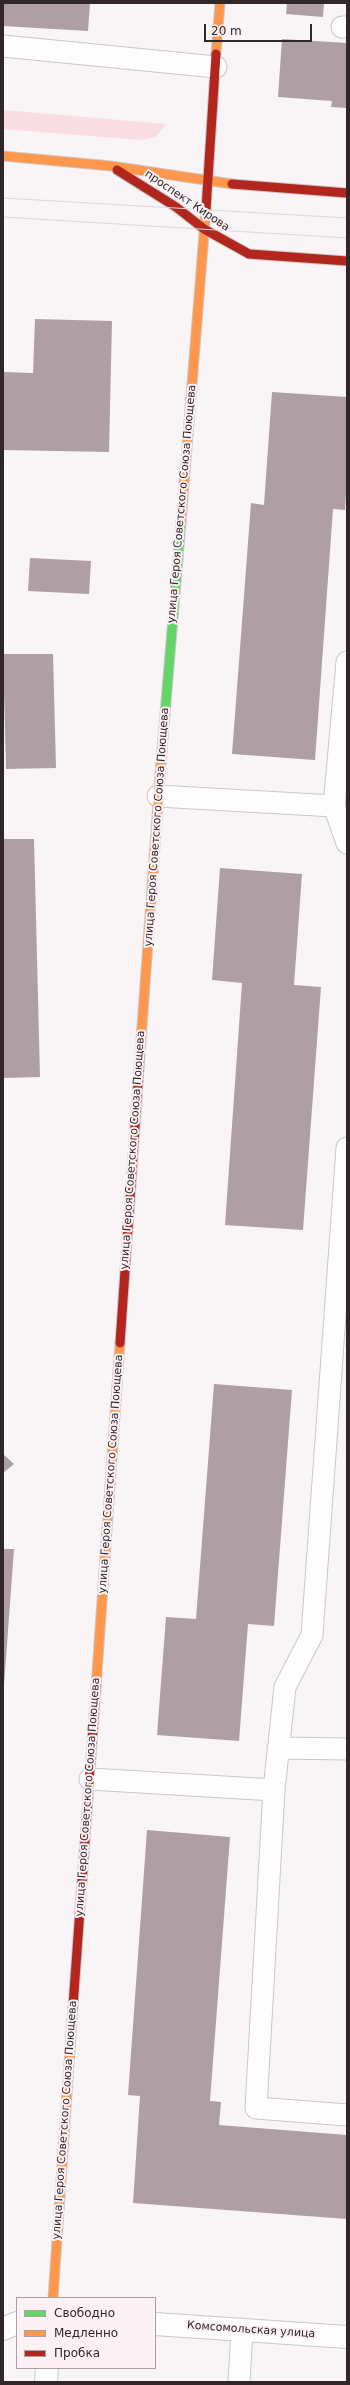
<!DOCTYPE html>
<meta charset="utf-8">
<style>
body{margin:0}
#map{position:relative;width:350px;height:2385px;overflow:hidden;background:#f9f4f5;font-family:"DejaVu Sans",sans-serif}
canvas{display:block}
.frame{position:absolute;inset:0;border:4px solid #31272a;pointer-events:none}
.legend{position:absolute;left:16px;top:2297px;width:140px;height:72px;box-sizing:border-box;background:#fcf1f4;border:1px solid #aba0a3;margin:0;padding:5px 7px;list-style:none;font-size:12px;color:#31272a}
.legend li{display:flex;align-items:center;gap:8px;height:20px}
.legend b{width:20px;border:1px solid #aba0a3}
.scale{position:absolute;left:204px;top:24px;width:108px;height:18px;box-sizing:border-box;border:2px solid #31272a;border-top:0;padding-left:5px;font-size:12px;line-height:14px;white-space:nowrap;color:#31272a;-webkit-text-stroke:3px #fcf1f4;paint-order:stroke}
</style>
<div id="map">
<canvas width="350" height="2385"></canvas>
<div class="frame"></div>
<ul class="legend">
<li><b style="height:5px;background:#63d668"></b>Свободно</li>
<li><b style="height:5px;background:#ff974d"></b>Медленно</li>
<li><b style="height:5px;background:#b3261e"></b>Пробка</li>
</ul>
<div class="scale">20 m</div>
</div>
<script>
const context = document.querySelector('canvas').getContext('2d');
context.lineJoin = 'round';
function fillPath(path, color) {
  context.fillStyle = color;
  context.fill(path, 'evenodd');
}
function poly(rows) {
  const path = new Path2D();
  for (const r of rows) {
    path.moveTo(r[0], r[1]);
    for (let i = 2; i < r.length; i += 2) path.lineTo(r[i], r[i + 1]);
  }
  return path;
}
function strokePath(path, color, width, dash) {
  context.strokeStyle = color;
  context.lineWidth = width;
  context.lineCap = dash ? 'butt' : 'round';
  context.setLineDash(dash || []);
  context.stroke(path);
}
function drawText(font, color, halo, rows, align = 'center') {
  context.font = font + ' "DejaVu Sans",sans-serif';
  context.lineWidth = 4;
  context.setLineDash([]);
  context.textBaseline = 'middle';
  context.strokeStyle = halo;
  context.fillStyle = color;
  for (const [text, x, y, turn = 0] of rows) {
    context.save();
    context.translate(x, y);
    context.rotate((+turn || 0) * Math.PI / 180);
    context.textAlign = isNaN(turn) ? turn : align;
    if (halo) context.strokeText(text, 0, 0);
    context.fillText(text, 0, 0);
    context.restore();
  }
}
const green = poly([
 [3,110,166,124,156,137,140,140,3,129]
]);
const building = poly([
 [3,3,90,3,88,31,3,26],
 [287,3,324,3,323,17,286,14],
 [282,39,347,43,347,108,331,107,332,101,278,97],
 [35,319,112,321,109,452,3,450,3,372,33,373],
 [272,392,347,397,347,480,345,510,333,509,315,760,232,754,251,503,264,505],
 [30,558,91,561,89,594,28,591],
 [3,654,53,654,56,768,6,769],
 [3,839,34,839,40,1077,3,1078],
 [220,868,302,874,294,985,321,987,303,1230,225,1225,242,983,212,980],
 [214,1384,292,1390,274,1626,248,1624,239,1741,157,1735,166,1617,196,1619],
 [3,1454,14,1464,3,1473],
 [3,1549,14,1549,4,1685,3,1685],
 [147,1830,230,1837,210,2101,221,2102,219,2125,347,2135,347,2219,133,2203,140,2096,128,2095]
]);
const lane = poly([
 [342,27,347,27],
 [3,46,216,67],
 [158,796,334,806,347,843],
 [334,806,347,662],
 [278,1748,347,1749],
 [90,1779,274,1790,285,1687,312,1635,347,1148],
 [274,1790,256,2108,347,2115],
 [239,2382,242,2330]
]);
const street = poly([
 [155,2324,347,2337],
 [3,2329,17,2323],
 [46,2382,47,2368]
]);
const fast = poly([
 [161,762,181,522]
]);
const slow = poly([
 [216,54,220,3],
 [3,156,111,166,232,184],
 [181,522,206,209],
 [140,1054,161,762],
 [96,1687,120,1343],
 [53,2298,72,2020]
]);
const jam = poly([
 [117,170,176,207,204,229,249,254,347,261],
 [232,184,347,193],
 [206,209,216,54],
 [120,1343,140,1054],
 [72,2020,96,1687]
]);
const tram = poly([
 [3,198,347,218],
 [3,217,347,238]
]);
const streetNames = [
 ["проспект Кирова",187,201,34],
 ["улица Героя Советского Союза Поющева",182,504,-85],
 ["улица Героя Советского Союза Поющева",157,827,-86],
 ["улица Героя Советского Союза Поющева",133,1150,-86],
 ["улица Героя Советского Союза Поющева",111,1474,-86],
 ["улица Героя Советского Союза Поющева",88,1797,-86],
 ["улица Героя Советского Союза Поющева",65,2120,-86],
 ["Комсомольская улица",251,2330,4]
];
fillPath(green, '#fadce3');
fillPath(building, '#af9fa4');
strokePath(lane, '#cdc6c7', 23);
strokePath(street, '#cdc6c7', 24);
strokePath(fast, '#cdc6c7', 11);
strokePath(slow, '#cdc6c7', 11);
strokePath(jam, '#cdc6c7', 11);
strokePath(lane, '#fefdfe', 21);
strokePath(street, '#fefdfe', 22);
strokePath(fast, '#63d668', 9);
strokePath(slow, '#ff974d', 9);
strokePath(jam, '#b3261e', 9);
strokePath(tram, '#dad8d9', 1);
drawText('11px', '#31272a', '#fcf1f4', streetNames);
</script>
